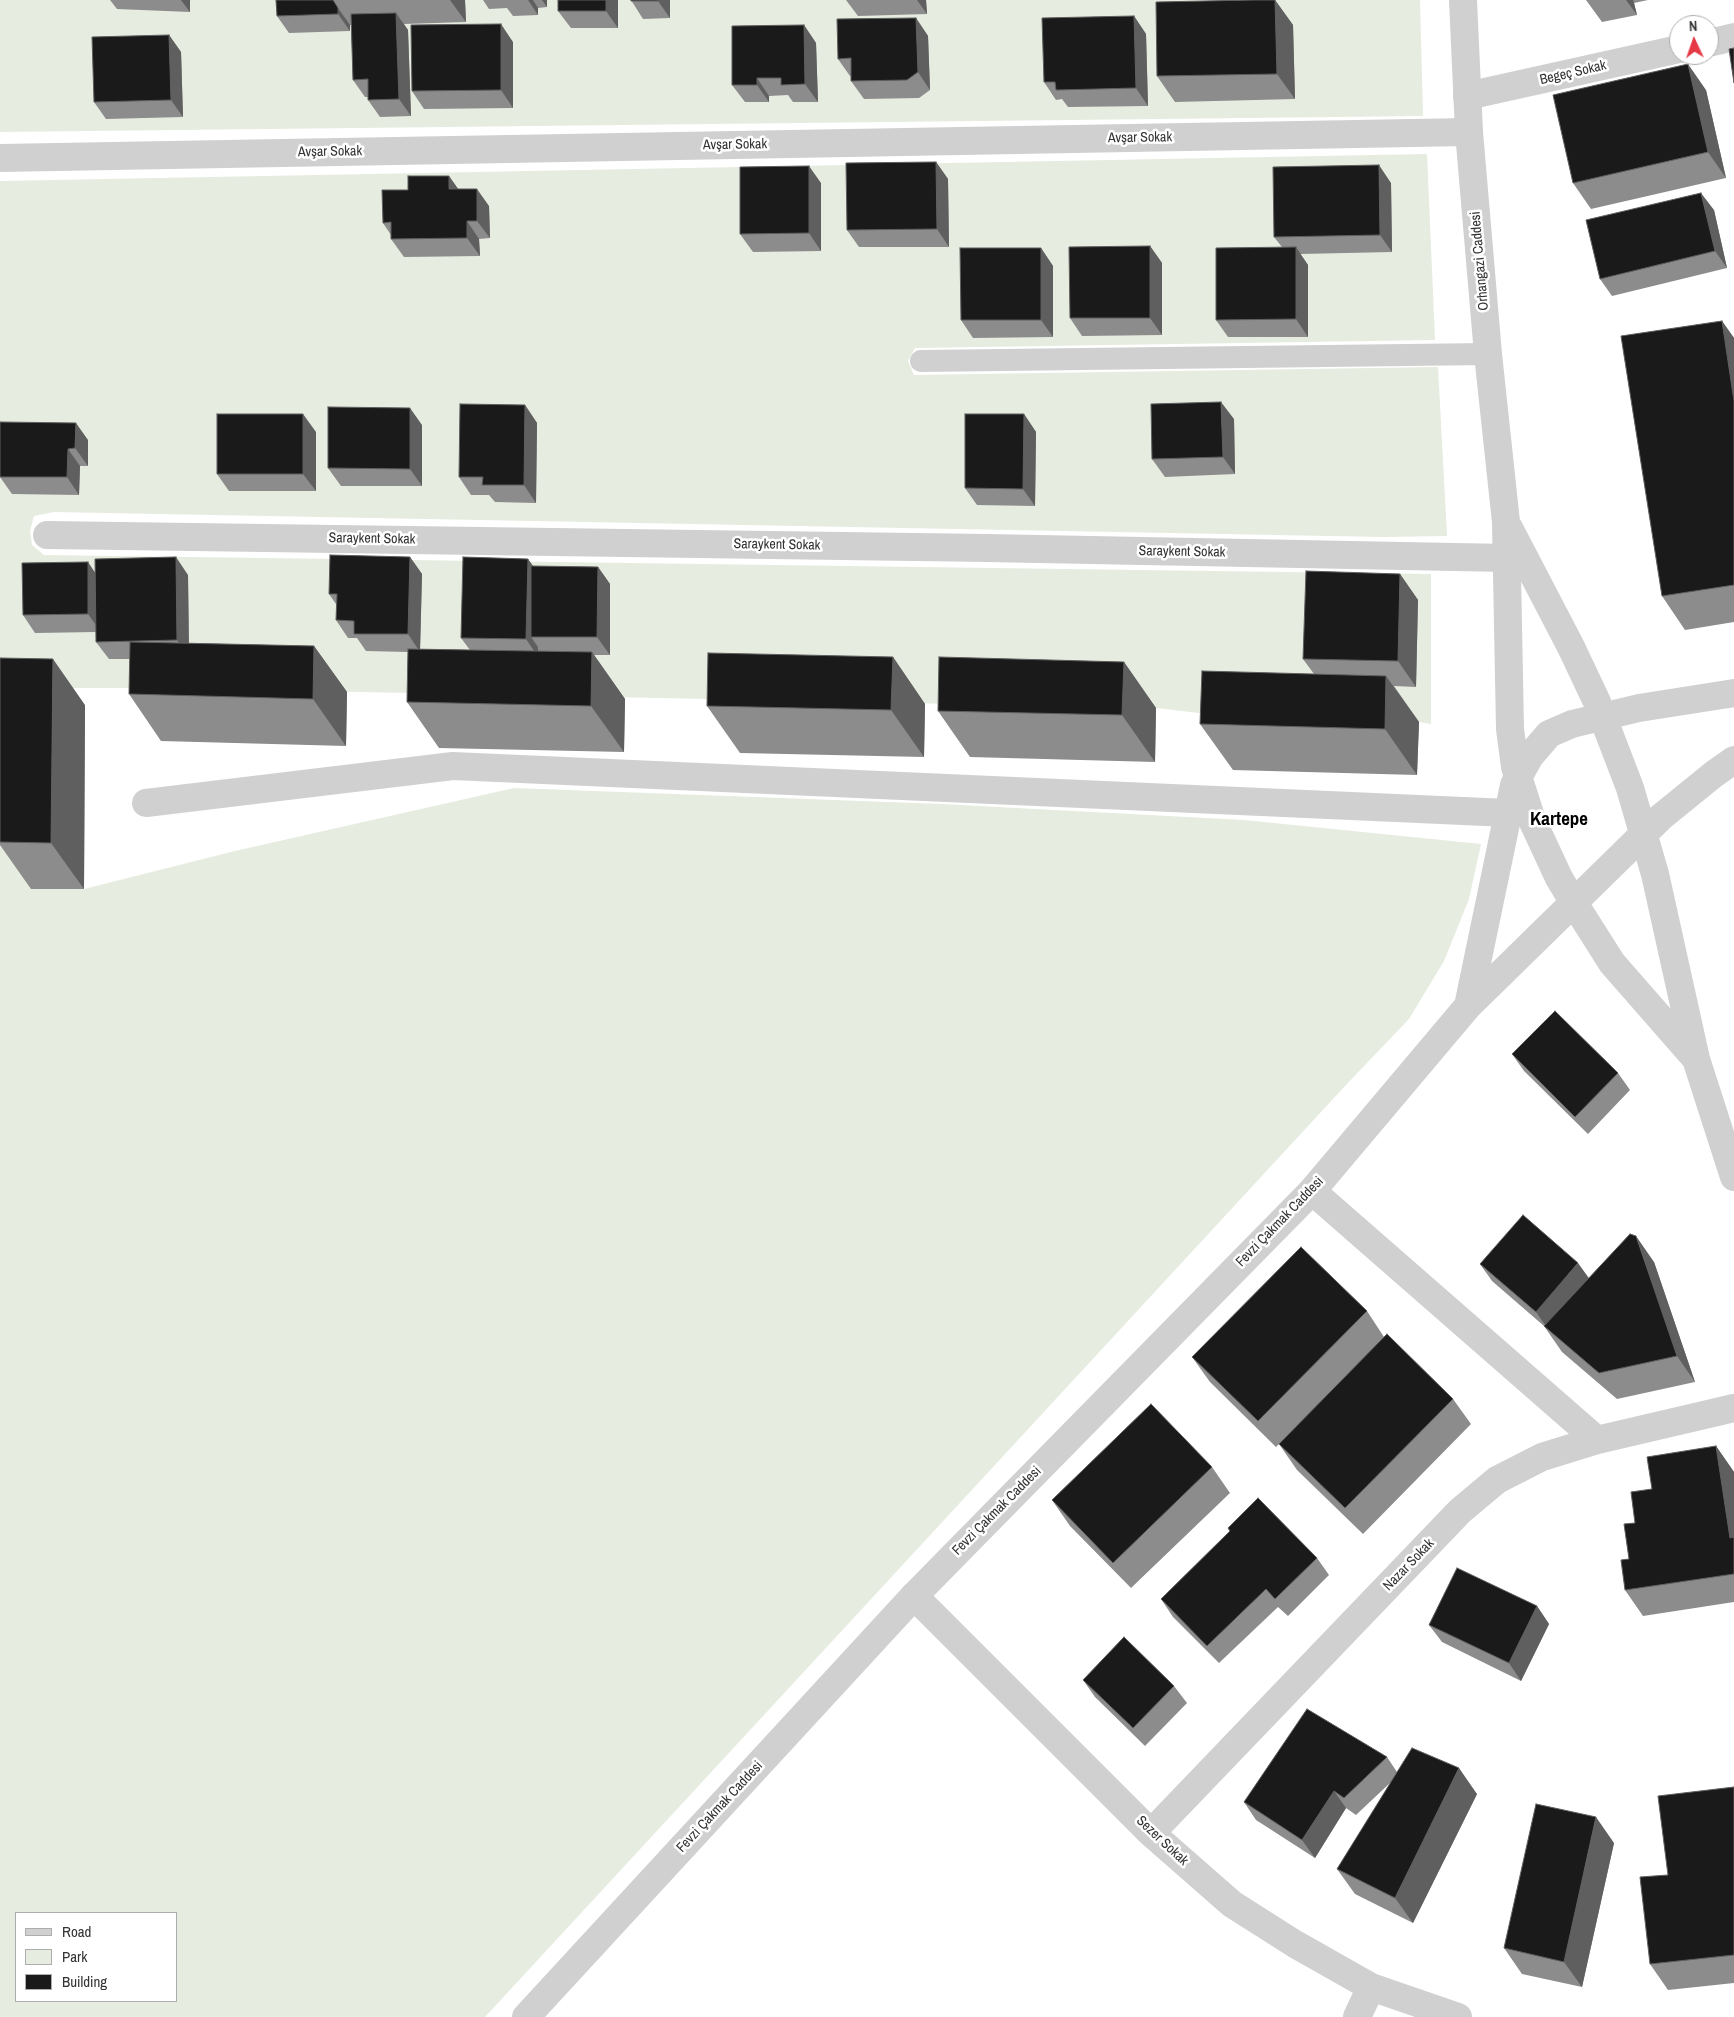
<!DOCTYPE html>
<meta charset="utf-8">
<style>
body{margin:0}
#map{position:relative;width:1734px;height:2017px;overflow:hidden;background:#fff;font-family:"Archivo Narrow",sans-serif}
canvas{display:block}
.legend{position:absolute;left:15px;top:1912px;width:162px;height:90px;box-sizing:border-box;background:#fff;border:1px solid #adadad;margin:0;padding:6px 9px;list-style:none;font-size:15px;color:#333}
.legend li{display:flex;align-items:center;gap:10px;height:25px}
.legend b{width:25px;border:1px solid #adadad}
.north{position:absolute;left:1669px;top:15px;width:50px;height:50px;box-sizing:border-box;background:#fff;border:1px solid #adadad;border-radius:50%;rotate:357deg;font-size:14px;font-weight:700;line-height:20px;text-align:center;color:#333}
.north::after{content:'';display:block;margin:auto;width:18px;height:22px;background:#e63946;clip-path:polygon(50% 0,100% 100%,50% 72%,0 100%)}
</style>
<div id="map">
<canvas width="1734" height="2017"></canvas>
<ul class="legend">
<li><b style="height:6px;background:#d0d0d0"></b>Road</li>
<li><b style="height:14px;background:#e6ecdf"></b>Park</li>
<li><b style="height:14px;background:#1a1a1a"></b>Building</li>
</ul>
<div class="north">N</div>
</div>
<script>
const context = document.querySelector('canvas').getContext('2d');
context.lineJoin = 'round';
function fillPath(path, color) {
  context.fillStyle = color;
  context.fill(path, 'evenodd');
}
function poly(rows) {
  const path = new Path2D();
  for (const r of rows) {
    path.moveTo(r[0], r[1]);
    for (let i = 2; i < r.length; i += 2) path.lineTo(r[i], r[i + 1]);
  }
  return path;
}
function strokePath(path, color, width, dash) {
  context.strokeStyle = color;
  context.lineWidth = width;
  context.lineCap = dash ? 'butt' : 'round';
  context.setLineDash(dash || []);
  context.stroke(path);
}
function drawText(font, color, halo, rows, align = 'center') {
  context.font = font + ' "Archivo Narrow",sans-serif';
  context.lineWidth = 5;
  context.setLineDash([]);
  context.textBaseline = 'middle';
  context.strokeStyle = halo;
  context.fillStyle = color;
  for (const [text, x, y, turn = 0] of rows) {
    context.save();
    context.translate(x, y);
    context.rotate((+turn || 0) * Math.PI / 180);
    context.textAlign = isNaN(turn) ? turn : align;
    if (halo) context.strokeText(text, 0, 0);
    context.fillText(text, 0, 0);
    context.restore();
  }
}
const green = poly([
 [0,0,1420,0,1423,116,0,132],
 [1427,154,1435,340,915,348,908,361,914,375,1438,367,1447,536,1383,537,54,512,34,516,30,531,32,545,44,555,1431,574,1431,724,1419,722,1234,717,1156,708,163,688,32,688,31,889,84,889,235,851,514,788,941,804,1244,820,1481,844,1469,899,1444,961,1409,1019,1345,1086,485,2017,0,2017,0,181],
 [16,1913,176,1913,176,2001,16,2001]
]);
const service = poly([
 [921,361,1488,354]
]);
const minor = poly([
 [1709,43,1734,37],
 [1467,96,1679,49],
 [0,158,1469,132],
 [47,535,987,548,1507,558],
 [146,803,453,766,1508,813],
 [1312,1191,1597,1440],
 [914,1596,1151,1833,1232,1904,1295,1944,1371,1987,1458,2017],
 [1151,1833,1460,1511,1497,1480,1542,1457,1597,1440,1734,1408],
 [1357,2017,1371,1987]
]);
const tertiary = poly([
 [1463,0,1469,132,1488,354,1506,522,1510,729,1515,767,1532,820,1559,878,1574,903,1612,963,1696,1059],
 [1509,528,1571,647,1597,702,1630,788,1655,874,1696,1059,1734,1177],
 [1468,1006,1514,785,1530,756,1549,734,1572,724,1639,708,1734,693],
 [526,2017,914,1596,1312,1191,1468,1006,1661,817,1714,774,1734,760]
]);
const wall = poly([
 [110,0,190,0,190,12,117,9],
 [276,0,465,0,466,22,404,24,408,30,411,116,380,117,368,100,368,97,365,97,353,80,351,25,350,25,350,31,289,33,277,16],
 [483,0,547,0,547,7,538,8,538,15,513,16,507,8,489,9],
 [558,0,618,0,618,28,571,28,558,11],
 [631,0,670,0,670,18,643,19],
 [846,0,926,0,927,14,858,16],
 [1188,0,1275,0,1293,25,1295,99,1175,102,1157,76,1251,0],
 [1586,0,1648,0,1634,3,1637,15,1602,22],
 [1134,16,1146,34,1148,106,1068,107,1062,99,1056,100,1044,82],
 [916,18,928,36,930,90,919,98,864,99,851,81,851,76,850,76,838,59],
 [804,25,816,43,818,102,793,102,788,95,769,96,769,102,745,102,732,85],
 [169,35,181,52,183,117,106,119,94,102],
 [513,42,513,108,424,109,412,91],
 [1706,90,1726,178,1591,209,1573,183],
 [936,162,948,179,949,247,859,247,847,230],
 [449,176,458,189,489,206,490,238,479,239,480,256,404,257,391,239,391,235,383,223,408,190],
 [821,183,821,251,753,252,740,234],
 [1391,183,1392,252,1300,254,1308,265,1308,337,1228,337,1216,320,1282,247,1274,237],
 [1714,210,1727,268,1612,296,1600,279],
 [1150,246,1162,263,1162,335,1082,336,1070,318],
 [1041,248,1053,266,1053,337,973,338,961,320],
 [1722,321,1734,338,1734,622,1685,630,1662,596],
 [525,405,537,423,536,503,495,502,489,495,471,495,459,477],
 [1024,414,1036,432,1035,506,977,505,965,488],
 [1234,419,1235,474,1165,477,1152,459],
 [422,425,422,486,341,486,328,468],
 [316,432,316,491,229,491,217,474],
 [88,440,88,466,80,466,79,495,12,494,0,477],
 [410,557,422,574,420,649,470,650,461,638,528,559,533,566,598,567,610,584,610,655,594,655,625,699,624,752,439,748,407,702,408,652,366,651,357,638,348,638,336,620,336,604,329,594],
 [95,573,188,575,189,643,314,646,347,692,346,746,161,741,129,694,130,659,109,659,96,642,96,632,35,633,23,615],
 [1400,574,1418,600,1416,687,1394,686,1419,722,1417,775,1233,770,1200,724,1314,674,1303,659],
 [893,657,925,704,924,757,740,753,707,706],
 [1124,662,1156,708,1155,762,970,757,938,711],
 [85,705,84,889,31,889,0,845,0,842],
 [1512,1054,1618,1073,1630,1090,1588,1134,1524,1071],
 [1654,1262,1695,1382,1617,1399,1562,1352,1544,1326,1492,1281,1480,1264,1589,1278],
 [1367,1311,1384,1337,1453,1399,1471,1424,1363,1534,1297,1470,1279,1444,1276,1447,1210,1382,1192,1357],
 [1716,1446,1734,1472,1734,1602,1643,1616,1625,1590,1629,1559,1635,1523,1652,1489],
 [1212,1467,1230,1493,1131,1588,1070,1526,1052,1500],
 [1317,1558,1329,1575,1288,1616,1278,1607,1219,1663,1173,1617,1161,1599],
 [1537,1606,1549,1624,1521,1681,1442,1642,1429,1625],
 [1083,1680,1174,1686,1187,1703,1145,1746,1095,1697],
 [1387,1757,1397,1772,1477,1794,1413,1923,1355,1894,1337,1869,1391,1782,1356,1815,1346,1808,1315,1858,1256,1820,1244,1802],
 [1734,1787,1734,1983,1668,1990,1650,1964,1668,1875],
 [1614,1843,1582,1987,1522,1974,1504,1948]
]);
const shadedWall = poly([
 [181,0,190,0,190,12],
 [450,0,465,0,466,22],
 [528,0,533,0,538,8,538,15],
 [542,0,547,0,547,7],
 [606,0,618,0,618,28,606,11],
 [658,0,670,0,670,18,658,1],
 [917,0,926,0,927,14],
 [1275,0,1293,25,1295,99,1277,74],
 [1626,0,1633,0,1634,3,1637,15],
 [338,8,350,25,350,31,338,14],
 [396,13,408,30,411,116,399,99],
 [1134,16,1146,34,1148,106,1136,88],
 [916,18,928,36,930,90,918,72],
 [501,24,513,42,513,108,501,90],
 [804,25,816,43,818,102,805,84],
 [169,35,181,52,183,117,171,100],
 [1688,64,1706,90,1726,178,1708,152],
 [757,78,769,96,769,102,757,85],
 [936,162,948,179,949,247,937,229],
 [1379,165,1391,183,1392,252,1380,235],
 [809,166,821,183,821,251,809,233],
 [449,176,461,193,449,189],
 [477,189,489,206,490,238,477,221],
 [1701,193,1714,210,1727,268,1715,251],
 [467,221,479,239,480,256,467,238],
 [1150,246,1162,263,1162,335,1150,318],
 [1296,247,1308,265,1308,337,1296,319],
 [1041,248,1053,266,1053,337,1041,320],
 [1722,321,1734,338,1734,401],
 [1221,402,1234,419,1235,474,1223,457],
 [525,405,537,423,536,503,524,485],
 [410,408,422,425,422,486,410,469],
 [303,414,316,432,316,491,303,474],
 [1024,414,1036,432,1035,506,1023,489],
 [76,423,88,440,88,466,75,448],
 [68,449,80,466,79,495,67,477],
 [176,557,188,575,189,658,177,640],
 [410,557,422,574,420,652,408,634],
 [528,559,540,576,531,637,538,647,538,657,526,639],
 [88,562,100,580,101,632,88,614],
 [598,567,610,584,610,655,597,637],
 [1400,574,1418,600,1416,687,1398,661],
 [314,646,347,692,346,746,313,699],
 [592,652,625,699,624,752,591,706],
 [893,657,925,704,924,757,891,710],
 [53,659,85,705,84,889,51,843],
 [1124,662,1156,708,1155,762,1122,715],
 [1386,676,1419,722,1417,775,1385,729],
 [1636,1236,1654,1262,1695,1382,1677,1356],
 [1578,1263,1591,1281,1548,1329,1536,1312],
 [1716,1446,1734,1472,1734,1543,1730,1538],
 [1537,1606,1549,1624,1521,1681,1509,1663],
 [1459,1768,1477,1794,1413,1923,1395,1898],
 [1334,1791,1346,1808,1315,1858,1302,1840],
 [1596,1817,1614,1843,1582,1987,1564,1962]
]);
const building = poly([
 [276,0,333,0,338,8,338,14,277,16,276,0],
 [558,0,606,0,606,11,558,11,558,0],
 [631,0,658,0,658,1,631,1,631,0],
 [1252,0,1275,0,1277,74,1157,76,1156,2,1252,0],
 [396,13,399,99,368,100,368,79,353,80,351,14,396,13],
 [1134,16,1136,88,1056,90,1055,82,1044,82,1042,18,1134,16],
 [916,18,918,72,907,80,851,81,851,58,838,59,837,19,916,18],
 [501,24,501,90,412,91,411,25,501,24],
 [804,25,805,84,781,85,781,78,757,78,757,85,732,85,732,26,804,25],
 [169,35,171,100,94,102,92,37,169,35],
 [1734,48,1734,83,1729,49,1734,48],
 [1688,64,1708,152,1573,183,1553,95,1688,64],
 [936,162,937,229,847,230,846,163,936,162],
 [1379,165,1380,235,1274,237,1273,167,1379,165],
 [809,166,809,233,740,234,740,167,809,166],
 [408,176,449,176,449,189,477,189,477,221,467,221,467,238,391,239,391,222,383,223,382,190,408,190,408,176],
 [1701,193,1715,251,1600,279,1586,220,1701,193],
 [1150,246,1150,318,1070,318,1069,247,1150,246],
 [1296,247,1296,319,1216,320,1216,248,1296,247],
 [960,248,1041,248,1041,320,961,320,960,248],
 [1722,321,1734,401,1734,585,1662,596,1621,336,1722,321],
 [1221,402,1223,457,1152,459,1151,404,1221,402],
 [460,404,525,405,524,485,482,485,483,477,459,477,460,404],
 [328,407,410,408,410,469,328,468,328,407],
 [217,414,303,414,303,474,217,474,217,414],
 [965,414,1024,414,1023,489,965,488,965,414],
 [0,422,76,423,75,448,68,449,67,477,0,477,0,422],
 [330,555,410,557,408,634,354,634,354,621,336,620,337,594,329,594,330,555],
 [176,557,177,640,96,642,95,559,176,557],
 [463,557,528,559,526,639,461,638,463,557],
 [88,562,88,614,23,615,22,563,88,562],
 [531,566,598,567,597,637,531,637,531,566],
 [1306,571,1400,574,1398,661,1303,659,1306,571],
 [130,642,314,646,313,699,129,694,130,642],
 [408,649,592,652,591,706,407,702,408,649],
 [708,653,893,657,891,710,707,706,708,653],
 [939,657,1124,662,1122,715,938,711,939,657],
 [0,658,53,659,51,843,0,842,0,658],
 [1202,671,1386,676,1385,729,1200,724,1202,671],
 [1555,1011,1618,1073,1575,1117,1512,1054,1555,1011],
 [1523,1215,1578,1263,1536,1312,1480,1264,1523,1215],
 [1630,1234,1636,1236,1677,1356,1599,1373,1544,1326,1630,1234],
 [1301,1247,1367,1311,1258,1421,1192,1357,1301,1247],
 [1387,1334,1453,1399,1345,1508,1279,1444,1387,1334],
 [1151,1404,1212,1467,1113,1563,1052,1500,1151,1404],
 [1716,1446,1730,1538,1734,1537,1734,1574,1625,1590,1621,1560,1629,1559,1624,1524,1635,1523,1631,1492,1652,1489,1647,1457,1716,1446],
 [1258,1498,1317,1558,1275,1599,1266,1589,1207,1646,1161,1599,1230,1531,1228,1528,1258,1498],
 [1457,1568,1537,1606,1509,1663,1429,1625,1457,1568],
 [1124,1637,1174,1686,1133,1728,1083,1680,1124,1637],
 [1307,1709,1387,1757,1344,1798,1334,1791,1302,1840,1244,1802,1307,1709],
 [1412,1748,1459,1768,1395,1898,1337,1869,1412,1748],
 [1734,1787,1734,1955,1650,1964,1640,1877,1668,1875,1658,1796,1734,1787],
 [1536,1804,1596,1817,1564,1962,1504,1948,1536,1804]
]);
const streetNames = [
 ["Begeç Sokak",1573,73,-13],
 ["Avşar Sokak",1140,138,-1],
 ["Avşar Sokak",735,145,-1],
 ["Avşar Sokak",330,152,-1],
 ["Orhangazi Caddesi",1480,261,-95],
 ["Saraykent Sokak",372,539,1],
 ["Saraykent Sokak",777,545,1],
 ["Saraykent Sokak",1182,552,1],
 ["Fevzi Çakmak Caddesi",1280,1222,-46],
 ["Fevzi Çakmak Caddesi",997,1511,-45],
 ["Nazar Sokak",1409,1565,-46],
 ["Fevzi Çakmak Caddesi",720,1807,-47],
 ["Sezer Sokak",1162,1841,43]
];
const districtNames = [
 ["Kartepe",1559,820]
];
fillPath(green, '#e6ecdf');
strokePath(service, '#d0d0d0', 22);
strokePath(minor, '#d0d0d0', 28);
strokePath(tertiary, '#d0d0d0', 28);
fillPath(wall, '#8c8c8c');
fillPath(shadedWall, '#5f5f5f');
fillPath(building, '#1a1a1a');
strokePath(building, '#5f5f5f', 1);
drawText('14px', '#333', '#fff', streetNames);
drawText('bold 19px', '#000', '#fff', districtNames);
</script>
